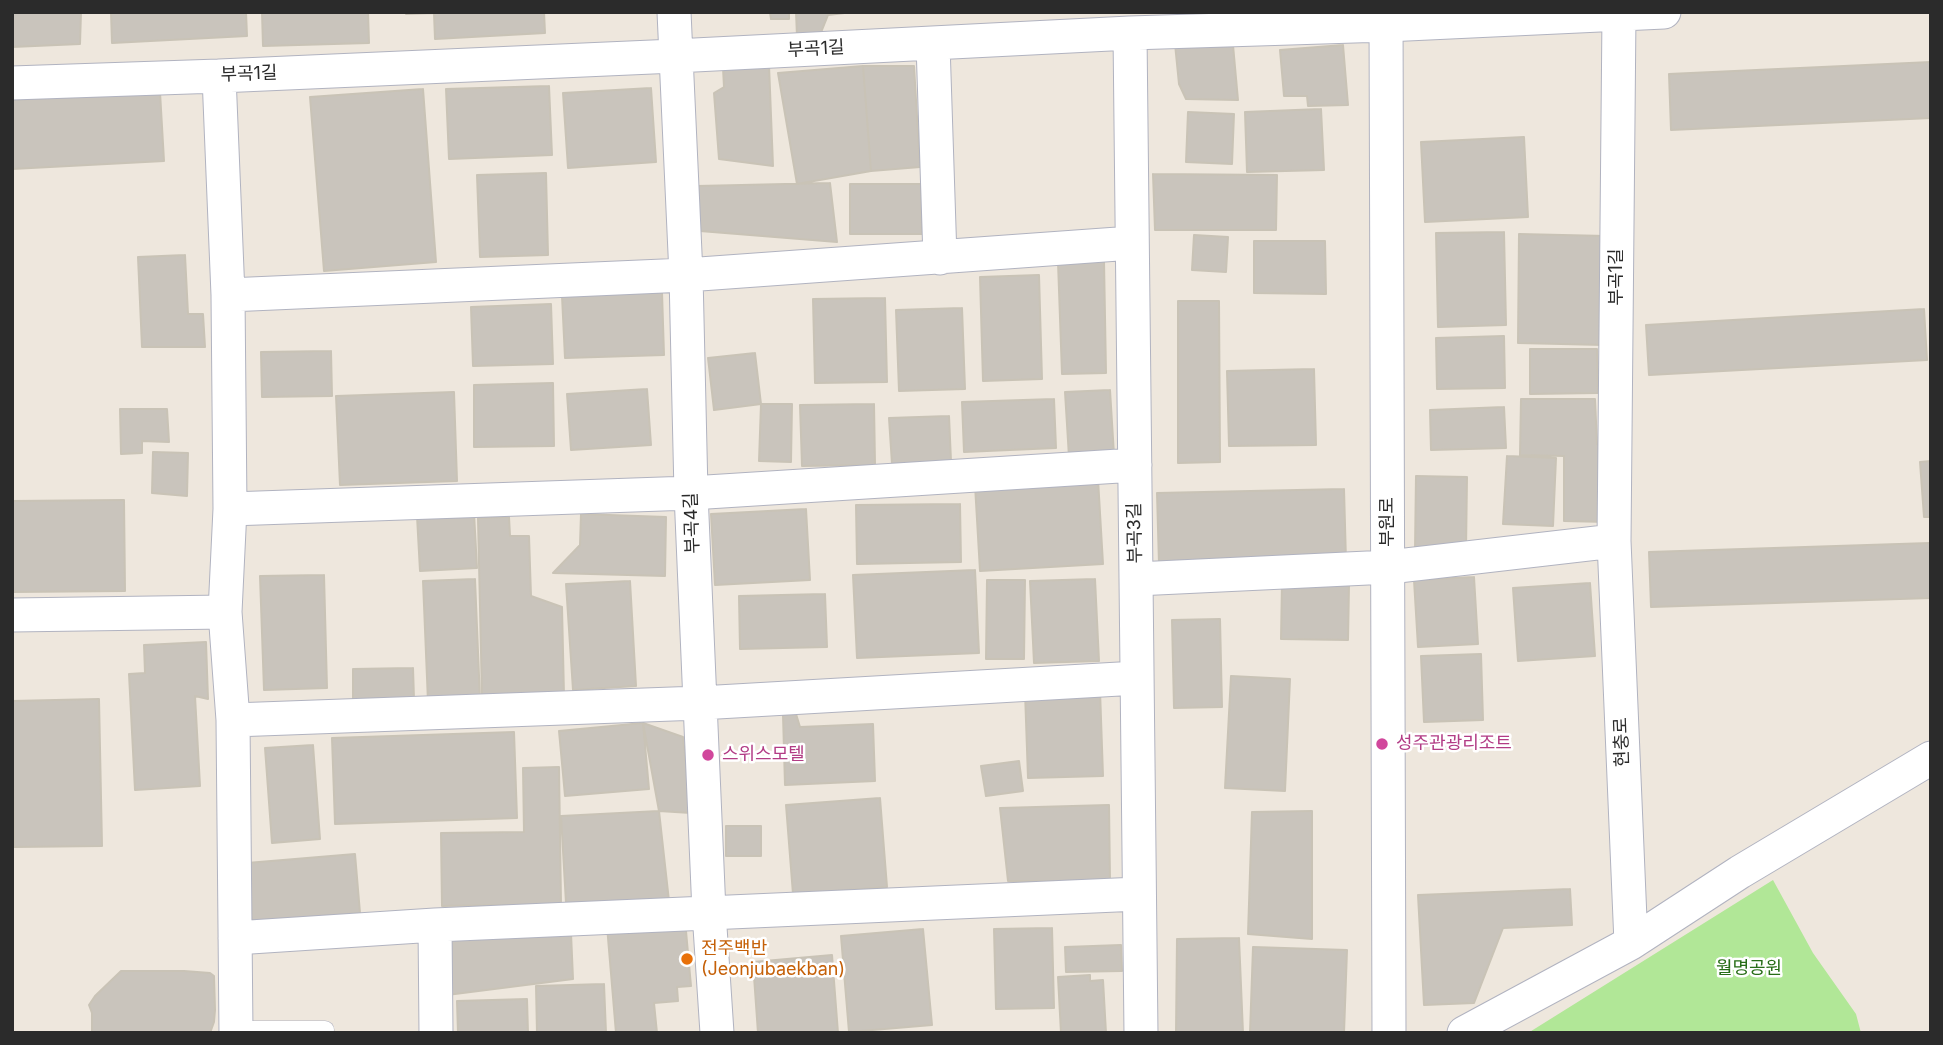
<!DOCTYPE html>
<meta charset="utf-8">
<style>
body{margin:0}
#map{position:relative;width:1943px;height:1045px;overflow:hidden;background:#eee7dd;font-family:Inter,sans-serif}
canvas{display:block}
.frame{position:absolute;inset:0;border:14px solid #2b2b2b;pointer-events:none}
</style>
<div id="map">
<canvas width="1943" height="1045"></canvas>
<div class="frame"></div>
</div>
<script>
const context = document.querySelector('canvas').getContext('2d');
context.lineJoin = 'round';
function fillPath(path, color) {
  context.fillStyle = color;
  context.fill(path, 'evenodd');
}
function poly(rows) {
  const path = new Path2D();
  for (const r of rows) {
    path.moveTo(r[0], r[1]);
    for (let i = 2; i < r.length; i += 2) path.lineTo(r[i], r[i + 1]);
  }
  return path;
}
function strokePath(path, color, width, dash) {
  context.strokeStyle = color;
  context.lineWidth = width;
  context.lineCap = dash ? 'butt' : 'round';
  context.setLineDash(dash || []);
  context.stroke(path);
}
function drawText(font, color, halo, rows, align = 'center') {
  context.font = font + ' Inter,"Noto Sans KR",sans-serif';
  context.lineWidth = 5;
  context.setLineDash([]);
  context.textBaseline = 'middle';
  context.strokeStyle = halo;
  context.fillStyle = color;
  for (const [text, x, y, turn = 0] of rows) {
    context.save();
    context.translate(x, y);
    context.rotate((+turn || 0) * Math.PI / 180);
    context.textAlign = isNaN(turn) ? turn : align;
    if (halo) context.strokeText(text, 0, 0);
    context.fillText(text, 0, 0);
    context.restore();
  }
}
const green = poly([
 [1773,880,1813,953,1856,1014,1861,1033,1528,1033]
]);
const building = poly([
 [12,12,81,12,80,44,12,47,12,12],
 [111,12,246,12,247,36,112,43,111,12],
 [262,12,368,12,369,43,263,46,262,12],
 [406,12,544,12,545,33,435,39,434,13,406,14,406,12],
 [770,12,789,12,789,19,771,19,770,12],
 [796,12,853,12,828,15,820,35,797,36,796,12],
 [1175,44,1233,45,1238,100,1186,99,1179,84,1175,44],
 [1343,45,1348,105,1308,106,1307,96,1284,96,1280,50,1343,45],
 [1931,62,1931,118,1671,130,1669,74,1931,62],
 [769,65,773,166,719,159,714,93,724,87,723,68,769,65],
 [863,66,914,66,920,167,871,171,863,66],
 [863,66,871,171,797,184,778,73,863,66],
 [549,86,552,155,449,159,446,89,549,86],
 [651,88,656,162,568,168,563,93,651,88],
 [423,89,436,262,324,271,310,97,423,89],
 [160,92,164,161,12,169,12,100,160,92],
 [1321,109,1324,170,1247,172,1245,112,1321,109],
 [1188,112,1234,114,1232,164,1186,162,1188,112],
 [1524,137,1528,217,1425,222,1421,142,1524,137],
 [546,173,548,255,480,257,477,175,546,173],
 [1153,174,1277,175,1276,230,1155,230,1153,174],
 [830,183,837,242,700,231,697,186,830,183],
 [850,184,921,184,922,234,850,234,850,184],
 [1504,232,1506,325,1438,327,1436,233,1504,232],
 [1519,234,1606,236,1604,345,1518,343,1519,234],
 [1194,235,1228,237,1226,272,1192,270,1194,235],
 [1254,241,1325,241,1326,294,1254,293,1254,241],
 [185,255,188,314,203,314,205,347,142,347,138,257,185,255],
 [1104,261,1106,373,1062,374,1058,262,1104,261],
 [1039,275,1042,379,983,381,980,277,1039,275],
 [662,292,664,355,565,358,562,296,662,292],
 [885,298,887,382,815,383,813,299,885,298],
 [1178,301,1219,301,1220,462,1178,463,1178,301],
 [551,304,553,364,473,366,471,307,551,304],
 [962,308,965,389,899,391,896,310,962,308],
 [1924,309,1927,360,1649,375,1646,325,1924,309],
 [1504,336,1505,388,1437,389,1436,338,1504,336],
 [1530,349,1597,349,1598,393,1530,394,1530,349],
 [331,351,332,396,262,397,261,352,331,351],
 [755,353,761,404,714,410,708,358,755,353],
 [1314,369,1316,445,1229,446,1227,371,1314,369],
 [553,383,554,446,474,447,474,385,553,383],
 [647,389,651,445,571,450,567,394,647,389],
 [1110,390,1114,455,1069,457,1065,392,1110,390],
 [454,392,457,481,340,485,336,396,454,392],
 [1054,399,1056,448,964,452,962,402,1054,399],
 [1521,399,1595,399,1597,444,1608,451,1608,522,1564,521,1564,456,1520,455,1521,399],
 [761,404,792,404,791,462,759,461,761,404],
 [874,404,875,465,802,466,800,405,874,404],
 [1504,407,1506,448,1431,450,1430,410,1504,407],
 [120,409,167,409,169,442,142,441,142,453,121,454,120,409],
 [949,416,951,461,892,464,889,418,949,416],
 [153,452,188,453,187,496,152,493,153,452],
 [1507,456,1556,458,1553,526,1503,524,1507,456],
 [1931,461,1931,517,1924,517,1920,462,1931,461],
 [1416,476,1467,477,1466,550,1415,550,1416,476],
 [1098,479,1103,564,980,571,975,485,1098,479],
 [1344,489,1346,561,1159,564,1157,493,1344,489],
 [124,500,125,591,12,592,12,501,124,500],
 [960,504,961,562,857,564,856,505,960,504],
 [806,509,810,580,715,585,711,514,806,509],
 [474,513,477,568,420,571,417,516,474,513],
 [581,514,666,517,665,576,553,573,580,545,581,514],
 [509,517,510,536,529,536,531,596,562,607,564,696,482,697,478,518,509,517],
 [1930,543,1931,598,1651,607,1649,552,1930,543],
 [975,570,979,653,857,658,853,575,975,570],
 [324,575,327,688,264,690,260,576,324,575],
 [1474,577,1478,644,1418,647,1414,580,1474,577],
 [475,579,480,700,428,702,423,581,475,579],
 [1095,579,1099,661,1034,663,1030,581,1095,579],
 [987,580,1025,580,1024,659,986,659,987,580],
 [630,581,636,686,573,690,566,584,630,581],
 [1282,583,1349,585,1348,640,1281,639,1282,583],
 [1590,583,1595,656,1518,661,1513,588,1590,583],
 [825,594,827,647,740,649,739,596,825,594],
 [1220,619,1222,707,1174,708,1172,620,1220,619],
 [206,642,208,699,195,696,200,786,135,790,129,674,145,673,144,645,206,642],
 [1481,654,1483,720,1424,722,1421,656,1481,654],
 [413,668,414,699,353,701,353,669,413,668],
 [1231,676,1290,679,1285,791,1225,788,1231,676],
 [1100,690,1103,776,1028,778,1025,692,1100,690],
 [99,699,102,846,14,847,12,701,99,699],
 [796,714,800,727,873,724,875,781,785,785,783,715,796,714],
 [643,723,649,789,565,796,559,731,643,723],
 [643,723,683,737,691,813,659,811,643,723],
 [514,732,517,818,335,824,332,738,514,732],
 [313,745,320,839,272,843,265,748,313,745],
 [1019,761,1023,791,986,796,981,766,1019,761],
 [559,767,561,904,442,906,441,833,524,832,523,768,559,767],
 [880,798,887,887,793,894,786,805,880,798],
 [1109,805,1110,881,1008,881,1000,808,1109,805],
 [659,811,669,901,566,903,561,816,659,811],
 [1312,811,1312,939,1248,934,1252,812,1312,811],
 [726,826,761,826,761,856,726,856,726,826],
 [355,854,360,913,252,921,247,863,355,854],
 [1570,889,1572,925,1503,928,1474,1003,1424,1005,1418,895,1570,889],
 [685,920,691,986,677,987,678,1001,654,1003,657,1033,616,1033,607,926,685,920],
 [1052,928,1054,1008,996,1009,994,929,1052,928],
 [923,929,932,1025,849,1032,841,936,923,929],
 [571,933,573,979,447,995,447,939,571,933],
 [1239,938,1243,1033,1176,1033,1177,939,1239,938],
 [1121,945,1122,971,1066,972,1065,947,1121,945],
 [1253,947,1347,950,1344,1033,1250,1033,1253,947],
 [832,955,838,1033,758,1033,753,962,832,955],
 [121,971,184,971,210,973,214,976,215,1010,214,1022,210,1033,92,1033,92,1013,89,1005,95,996,121,971],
 [1090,975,1090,981,1103,980,1106,1033,1061,1033,1058,977,1090,975],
 [604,984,606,1033,537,1033,536,986,604,984],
 [527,999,528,1033,458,1033,457,1001,527,999]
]);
const service = poly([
 [236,1030,325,1030]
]);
const minor = poly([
 [674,12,686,275,691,493,709,912,717,1033],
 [1386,12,1389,1033],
 [1619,14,1614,541,1631,943],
 [1130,33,1141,1033],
 [933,44,940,258],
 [219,76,228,295,230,509,225,612,233,720,236,1033],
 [12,83,219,76,675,56,1130,33,1386,25,1664,12],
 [228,295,686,275,1132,243],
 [230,509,691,493,1135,465],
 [1136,579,1389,567,1614,541],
 [12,615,225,612],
 [233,720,700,703,1137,678],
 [435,925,436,1033],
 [235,938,435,925,1139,894],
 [1464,1033,1631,943,1740,872,1931,758]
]);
const markers = [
 [1382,744,7,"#d1479c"],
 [708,755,7,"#d1479c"],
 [687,959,7,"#e8710a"]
];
const streetNames = [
 ["부곡1길",816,49,-3],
 ["부곡1길",249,74,-2],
 ["부곡1길",1617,277,-90],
 ["부원로",1388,522,-90],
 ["부곡4길",692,523,-92],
 ["부곡3길",1135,533,-91],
 ["현충로",1622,742,-92]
];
const hotelNames = [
 ["성주관광리조트",1396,744],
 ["스위스모텔",722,755]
];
const foodNames = [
 ["전주백반",701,949],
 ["(Jeonjubaekban)",701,970]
];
const parkNames = [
 ["월명공원",1749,969]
];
fillPath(green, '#b1e797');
fillPath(building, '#c9c4bc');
strokePath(building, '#c9c3b6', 2);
strokePath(service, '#b1b3c0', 19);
strokePath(minor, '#b1b3c0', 35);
strokePath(service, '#fff', 18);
strokePath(minor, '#fff', 33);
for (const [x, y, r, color] of markers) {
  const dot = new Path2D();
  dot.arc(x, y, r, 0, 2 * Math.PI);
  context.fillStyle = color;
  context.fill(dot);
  strokePath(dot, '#fff', 2.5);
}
drawText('18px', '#2b2b2b', '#fff', streetNames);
drawText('18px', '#b23c85', '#fff', hotelNames, 'left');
drawText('18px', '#c56008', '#fff', foodNames, 'left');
drawText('18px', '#276d17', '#fff', parkNames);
</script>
